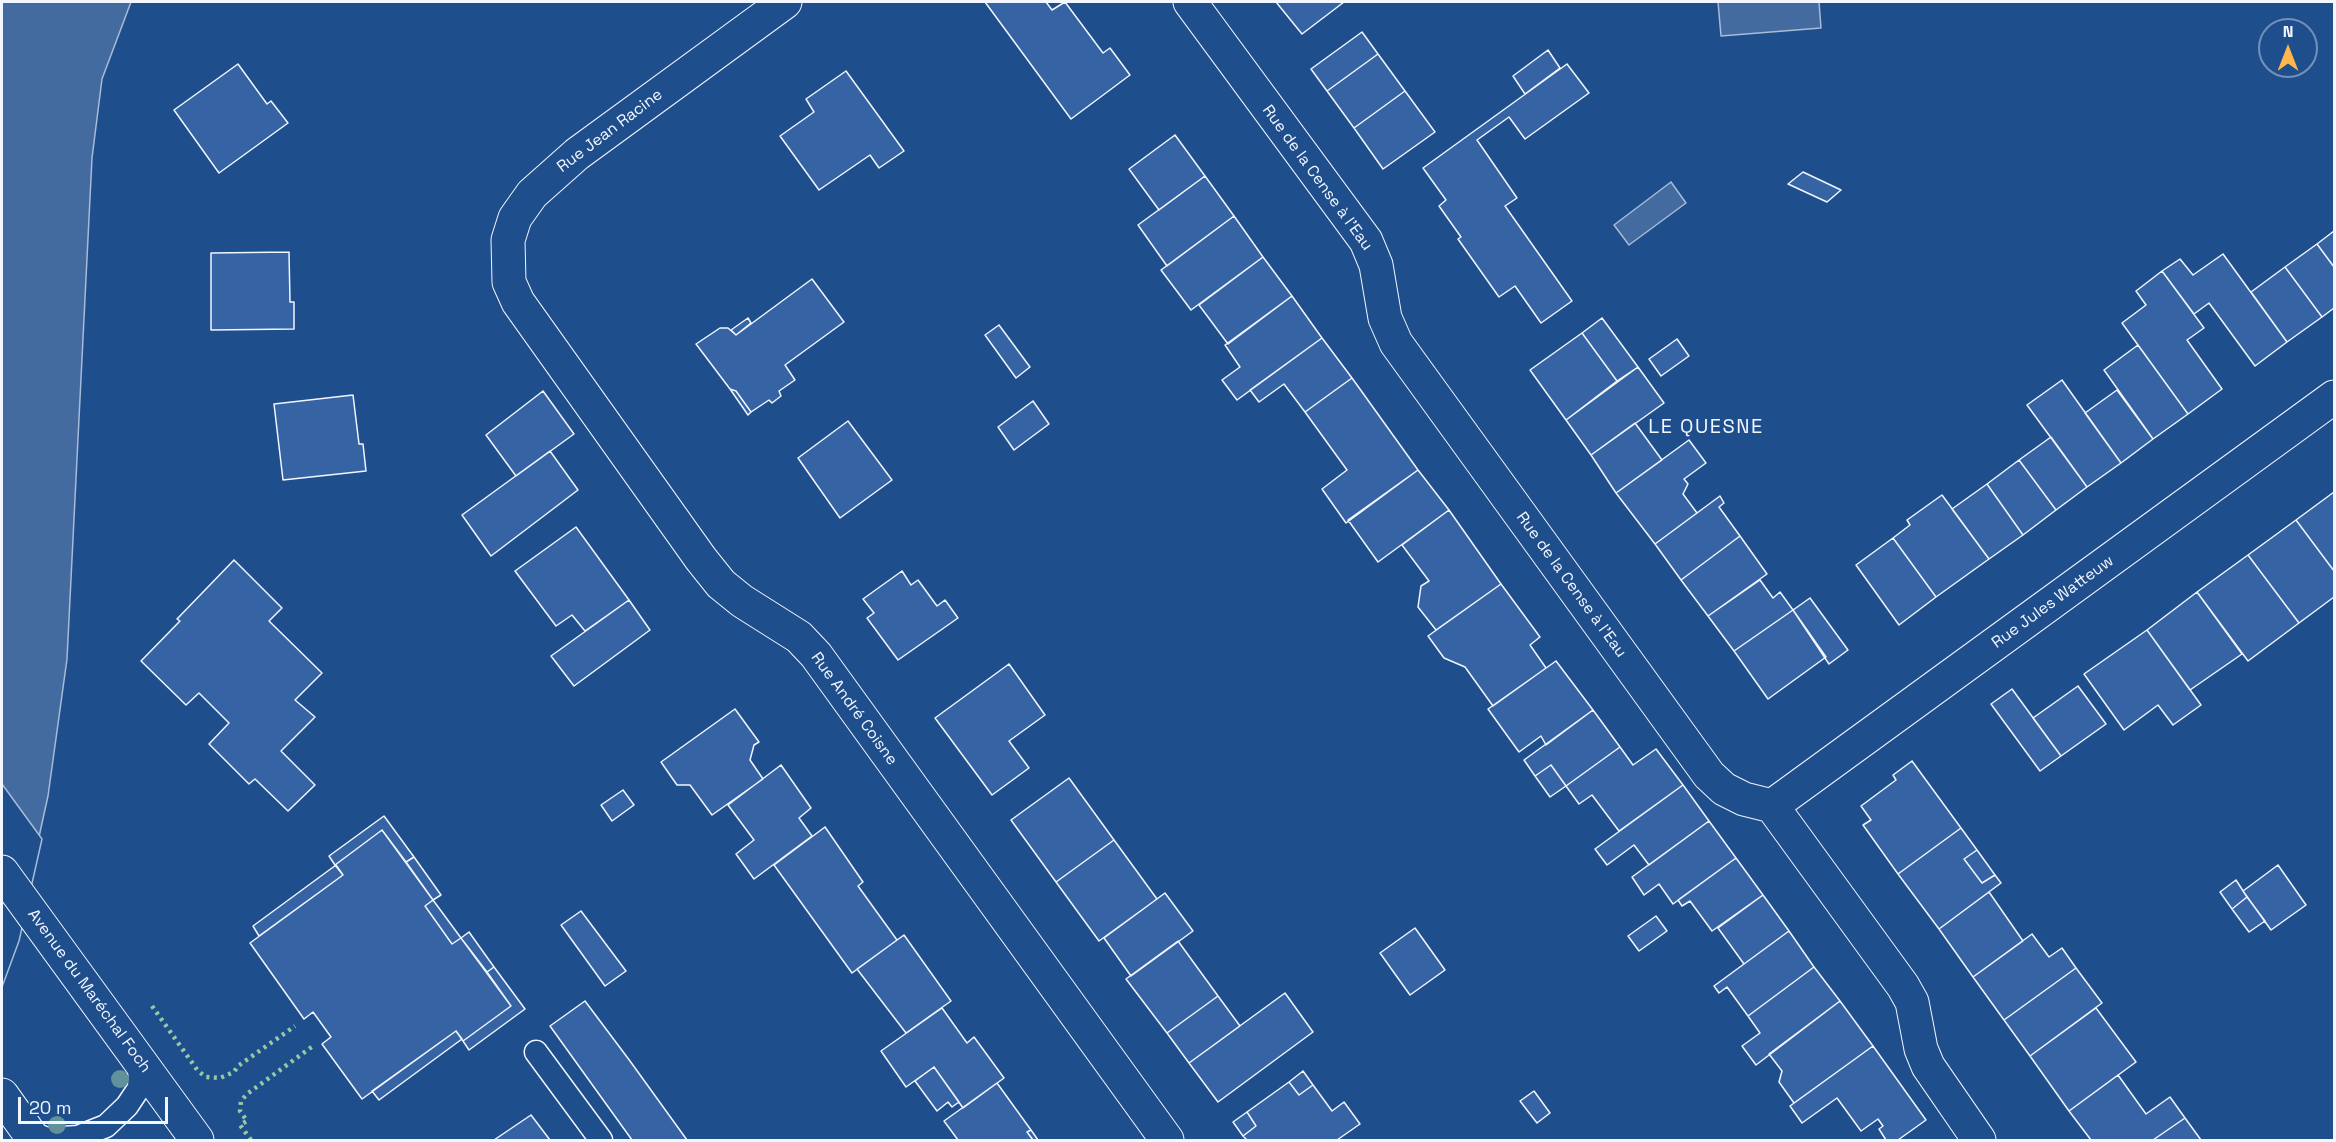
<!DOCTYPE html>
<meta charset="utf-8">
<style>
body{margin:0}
#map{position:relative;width:2336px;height:1142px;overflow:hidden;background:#1f4e8c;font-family:"Space Grotesk",sans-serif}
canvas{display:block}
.frame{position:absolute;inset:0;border:3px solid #f2f6ff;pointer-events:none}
.north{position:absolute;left:2258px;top:18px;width:60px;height:60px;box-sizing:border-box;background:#1f4e8c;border:2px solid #7391ba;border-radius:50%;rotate:0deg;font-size:16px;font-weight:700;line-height:24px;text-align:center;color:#f2f6ff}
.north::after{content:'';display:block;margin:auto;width:21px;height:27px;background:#ffb74d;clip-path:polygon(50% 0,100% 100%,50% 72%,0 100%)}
.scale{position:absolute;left:18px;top:1097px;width:150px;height:27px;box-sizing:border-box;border:3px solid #f2f6ff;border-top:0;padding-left:8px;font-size:18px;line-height:21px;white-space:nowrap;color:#f2f6ff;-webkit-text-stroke:4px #1f4e8c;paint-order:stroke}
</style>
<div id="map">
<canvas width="2336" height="1142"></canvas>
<div class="frame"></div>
<div class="north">N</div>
<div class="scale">20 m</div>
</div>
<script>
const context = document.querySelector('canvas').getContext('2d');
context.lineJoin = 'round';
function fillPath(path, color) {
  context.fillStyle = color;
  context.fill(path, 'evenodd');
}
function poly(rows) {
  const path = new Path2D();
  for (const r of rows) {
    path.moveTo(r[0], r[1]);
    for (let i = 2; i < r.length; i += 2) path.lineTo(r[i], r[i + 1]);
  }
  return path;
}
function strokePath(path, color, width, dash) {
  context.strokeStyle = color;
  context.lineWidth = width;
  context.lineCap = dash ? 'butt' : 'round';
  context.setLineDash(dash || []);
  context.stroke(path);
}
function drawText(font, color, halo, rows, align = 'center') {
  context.font = font + ' "Space Grotesk",sans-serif';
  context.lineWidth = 4.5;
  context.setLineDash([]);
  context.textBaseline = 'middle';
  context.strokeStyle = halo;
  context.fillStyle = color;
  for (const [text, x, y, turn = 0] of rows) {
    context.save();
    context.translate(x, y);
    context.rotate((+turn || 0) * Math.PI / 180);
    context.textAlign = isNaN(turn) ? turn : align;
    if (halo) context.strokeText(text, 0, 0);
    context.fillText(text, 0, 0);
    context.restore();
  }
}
const water = poly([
 [2,2,131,2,102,79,92,158,67,659,48,796,16,941,2,984,2,2],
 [1718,2,1819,2,1821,28,1721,36,1718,2],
 [1671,182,1686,203,1629,245,1614,225,1671,182]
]);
const pier = poly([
 [2,784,42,839,19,941,2,987,2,784]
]);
const building = poly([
 [985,2,1046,2,1052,10,1065,2,1103,53,1110,48,1130,75,1071,119,985,2],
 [1276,2,1344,2,1302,34,1276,2],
 [1362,32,1378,54,1327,91,1311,69,1362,32],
 [1548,50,1560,68,1525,94,1513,76,1548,50],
 [1378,54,1405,91,1354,128,1327,91,1378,54],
 [238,64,267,104,271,101,288,123,219,173,174,110,238,64],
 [1567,64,1589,93,1525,139,1509,117,1477,140,1517,198,1505,206,1572,301,1541,323,1515,286,1499,297,1458,239,1461,237,1439,206,1446,200,1423,168,1567,64],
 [846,71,904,151,879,168,870,155,819,190,780,136,814,112,806,99,846,71],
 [1405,91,1435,132,1383,169,1354,128,1405,91],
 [1175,135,1205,176,1159,210,1129,169,1175,135],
 [1803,172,1841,190,1827,202,1788,184,1803,172],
 [1205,176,1234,216,1167,266,1138,225,1205,176],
 [1234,216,1263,257,1191,310,1161,270,1234,216],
 [2334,231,2334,267,2317,244,2334,231],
 [2317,244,2334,267,2334,308,2322,317,2285,267,2317,244],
 [289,252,290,302,294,302,294,329,211,330,211,253,289,252],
 [2223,254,2287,342,2255,366,2209,303,2194,314,2162,271,2180,259,2193,275,2223,254],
 [1263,257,1292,296,1228,344,1199,305,1263,257],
 [2285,267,2322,317,2287,342,2251,292,2285,267],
 [2162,271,2204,328,2187,340,2222,389,2188,414,2122,323,2146,305,2136,291,2162,271],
 [812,279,844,322,785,365,795,380,779,391,781,396,772,403,769,400,751,412,736,391,730,389,696,344,720,328,728,328,736,335,812,279],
 [1292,296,1322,338,1237,400,1222,380,1240,367,1225,345,1292,296],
 [748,318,751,323,736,335,731,330,748,318],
 [1602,318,1638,367,1617,381,1582,333,1602,318],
 [999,325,1030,367,1016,378,985,335,999,325],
 [1582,333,1617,381,1566,420,1530,370,1582,333],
 [1322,338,1352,378,1305,412,1284,384,1259,402,1250,390,1322,338],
 [1677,339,1689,356,1661,376,1649,359,1677,339],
 [2138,345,2188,414,2153,439,2104,370,2138,345],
 [1638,367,1664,403,1591,455,1566,420,1638,367],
 [1352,378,1418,470,1346,523,1322,489,1347,470,1305,412,1352,378],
 [2062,380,2121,463,2087,487,2027,405,2062,380],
 [730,389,736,391,751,412,748,415,730,389],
 [2117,390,2153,439,2121,463,2085,413,2117,390],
 [543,391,574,434,516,476,486,435,543,391],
 [353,395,359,444,363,444,366,471,283,480,274,404,353,395],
 [1033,401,1049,424,1014,450,998,427,1033,401],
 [848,421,892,480,840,518,798,458,848,421],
 [1635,423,1662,460,1616,493,1591,455,1635,423],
 [2051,437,2087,487,2056,510,2019,460,2051,437],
 [1689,440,1706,463,1684,479,1688,484,1683,494,1697,513,1655,544,1616,493,1689,440],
 [550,451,578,490,491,556,462,515,550,451],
 [2019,460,2056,510,2023,535,1987,484,2019,460],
 [1418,470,1449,510,1378,562,1348,520,1418,470],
 [1987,484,2023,535,1989,559,1952,509,1987,484],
 [2334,492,2334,571,2296,520,2334,492],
 [1942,495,1989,559,1936,597,1893,538,1910,525,1907,520,1942,495],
 [1720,496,1724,503,1719,507,1740,536,1681,580,1655,544,1720,496],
 [1449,510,1501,584,1436,630,1418,607,1421,586,1429,581,1402,545,1449,510],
 [2296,520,2334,571,2334,597,2299,623,2248,555,2296,520],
 [576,527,629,600,585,631,572,615,556,626,515,571,576,527],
 [1740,536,1767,574,1708,616,1681,580,1740,536],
 [1893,538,1936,597,1899,625,1856,565,1893,538],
 [2248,555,2299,623,2248,661,2197,592,2248,555],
 [234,560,282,608,269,621,322,673,295,700,315,717,281,751,315,785,288,811,255,779,249,784,209,744,229,723,199,693,186,705,141,661,180,621,177,619,234,560],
 [902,571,911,585,918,580,937,606,945,600,958,618,898,660,867,618,874,613,863,599,902,571],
 [1760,580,1773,598,1780,592,1793,610,1734,651,1708,616,1760,580],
 [1501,584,1540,637,1530,645,1546,668,1493,706,1465,667,1444,658,1428,636,1501,584],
 [2197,592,2242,654,2190,690,2147,630,2197,592],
 [1810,598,1848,650,1829,664,1793,610,1810,598],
 [629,600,650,630,574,686,551,656,629,600],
 [1793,610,1826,657,1768,699,1734,651,1793,610],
 [2147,630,2201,705,2173,725,2158,705,2124,730,2084,674,2147,630],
 [1556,661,1593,710,1546,745,1541,736,1519,752,1488,709,1556,661],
 [1009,664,1045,715,1009,741,1029,768,992,795,935,718,1009,664],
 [2078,686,2106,724,2061,756,2033,718,2078,686],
 [2012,689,2061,756,2040,771,1991,704,2012,689],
 [735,709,759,742,754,745,750,760,763,779,712,815,690,785,677,785,661,762,735,709],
 [1593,710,1620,747,1566,786,1551,765,1535,776,1524,760,1593,710],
 [1620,747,1633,765,1656,749,1683,785,1619,831,1592,795,1579,804,1566,786,1620,747],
 [1912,761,1961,828,1898,874,1863,825,1871,820,1861,806,1896,780,1893,775,1912,761],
 [781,765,811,808,799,818,812,836,754,879,736,854,754,840,728,805,781,765],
 [1551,765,1566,786,1550,797,1535,776,1551,765],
 [1069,778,1114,840,1056,882,1011,820,1069,778],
 [1683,785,1709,821,1649,865,1634,845,1607,865,1595,849,1683,785],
 [623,790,634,805,612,821,601,805,623,790],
 [384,816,414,857,406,862,382,830,335,865,329,856,384,816],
 [1709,821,1736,858,1673,904,1659,884,1644,895,1632,877,1709,821],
 [825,827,863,882,858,886,897,940,852,973,774,865,825,827],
 [1961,828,1977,850,1964,859,1982,883,1995,875,2001,883,1939,929,1898,874,1961,828],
 [382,830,433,900,425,906,452,944,461,938,511,1006,463,1041,456,1031,362,1099,322,1044,331,1037,313,1012,304,1019,250,943,343,875,335,865,382,830],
 [1114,840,1157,899,1099,941,1056,882,1114,840],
 [1977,850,1995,875,1982,883,1964,859,1977,850],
 [414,857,441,895,433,900,406,862,414,857],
 [1736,858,1763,895,1712,931,1690,901,1682,906,1678,900,1736,858],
 [336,865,343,875,259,936,253,926,336,865],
 [2278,865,2306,905,2271,930,2243,891,2278,865],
 [2236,880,2247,897,2232,909,2220,892,2236,880],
 [1989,892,2023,941,1973,977,1939,929,1989,892],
 [1165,893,1193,931,1131,976,1104,938,1165,893],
 [1763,895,1789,931,1744,964,1718,928,1763,895],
 [2247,897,2265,921,2249,932,2232,909,2247,897],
 [433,900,461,938,452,944,425,906,433,900],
 [581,911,626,971,605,986,561,925,581,911],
 [1656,916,1667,931,1639,951,1628,936,1656,916],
 [1415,928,1445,970,1410,995,1380,953,1415,928],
 [1789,931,1814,967,1748,1016,1727,987,1719,993,1714,986,1789,931],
 [469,932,494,967,487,972,461,938,469,932],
 [2032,934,2049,957,2062,948,2076,968,2004,1020,1973,977,2032,934],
 [904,935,951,1001,906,1033,857,969,904,935],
 [1178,941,1218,996,1167,1033,1126,979,1178,941],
 [494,967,525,1009,469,1050,463,1041,511,1006,487,972,494,967],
 [1814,967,1840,1001,1756,1065,1742,1046,1760,1033,1748,1016,1814,967],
 [2076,968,2102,1003,2030,1056,2004,1020,2076,968],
 [1285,993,1313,1032,1218,1102,1189,1063,1285,993],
 [1218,996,1240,1026,1189,1063,1167,1033,1218,996],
 [585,1001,630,1061,687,1140,632,1140,550,1026,585,1001],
 [1840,1001,1873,1046,1794,1103,1779,1082,1782,1071,1769,1054,1840,1001],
 [942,1008,967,1043,974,1037,1004,1078,963,1108,934,1067,906,1087,881,1051,942,1008],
 [2096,1008,2136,1062,2069,1111,2030,1056,2096,1008],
 [456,1031,462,1039,379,1100,372,1091,456,1031],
 [1873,1046,1926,1120,1898,1140,1886,1140,1879,1129,1883,1126,1878,1119,1861,1131,1837,1098,1802,1123,1790,1106,1873,1046],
 [934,1067,959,1102,952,1107,948,1102,937,1111,915,1081,934,1067],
 [1303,1071,1313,1085,1299,1095,1289,1082,1303,1071],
 [2118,1075,2146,1114,2170,1097,2185,1118,2153,1140,2091,1140,2069,1111,2118,1075],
 [1289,1082,1299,1095,1313,1085,1332,1111,1344,1102,1360,1124,1337,1140,1247,1140,1243,1136,1256,1126,1247,1112,1289,1082],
 [997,1083,1031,1130,1027,1132,1033,1140,958,1140,944,1121,997,1083],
 [1534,1091,1550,1113,1537,1123,1520,1101,1534,1091],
 [1247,1112,1256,1126,1243,1136,1233,1122,1247,1112],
 [531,1115,550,1140,494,1140,531,1115],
 [2185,1118,2201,1140,2153,1140,2185,1118],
 [1031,1130,1038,1140,1033,1140,1027,1132,1031,1130]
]);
const service = poly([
 [536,1052,601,1140],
 [27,1131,47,1139,78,1137,106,1126,127,1106,139,1088,140,1062]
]);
const minor = poly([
 [785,2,577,154,532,194,515,218,508,240,509,282,518,302,701,559,721,584,742,601,799,637,816,655,1167,1140],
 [1190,2,1366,241,1376,265,1385,318,1396,343,1709,775,1724,789,1744,799,1772,806,1903,986,1912,1002,1921,1049,1928,1066,1979,1140],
 [1772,806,2334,397]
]);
const secondary = poly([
 [2,872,197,1140],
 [2,1095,34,1140]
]);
const hedge = poly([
 [152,1006,198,1071,206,1077,220,1078,234,1072,238,1066,295,1026],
 [251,1140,240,1125,247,1121,240,1111,241,1101,247,1094,313,1046]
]);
const trees = [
 [120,1079],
 [57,1125]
];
const streetNames = [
 ["Rue Jean Racine",610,131,-37],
 ["Rue de la Cense à l'Eau",1317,178,54],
 ["Rue de la Cense à l'Eau",1571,585,54],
 ["Rue Jules Watteuw",2053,602,-36],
 ["Rue André Coisne",854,709,54],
 ["Avenue du Maréchal Foch",89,991,54]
];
const quarterNames = [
 ["LE QUESNE",1706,428]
];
fillPath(water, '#446ba0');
strokePath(water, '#a8bbd7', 1.5);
fillPath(pier, '#1f4e8c');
strokePath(pier, '#a8bbd7', 1.5);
fillPath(building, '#3563a3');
strokePath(building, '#f2f6ff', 1.5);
strokePath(service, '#f2f6ff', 25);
strokePath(minor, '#f2f6ff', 35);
strokePath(secondary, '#f2f6ff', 35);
strokePath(service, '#1f4e8c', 22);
strokePath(minor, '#1f4e8c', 33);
strokePath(secondary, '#1f4e8c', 33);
strokePath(hedge, '#97c8a6', 4.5, [3, 4.5]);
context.fillStyle = '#61919a';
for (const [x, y] of trees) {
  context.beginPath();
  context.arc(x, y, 9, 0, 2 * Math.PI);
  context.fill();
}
drawText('16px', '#f2f6ff', '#1f4e8c', streetNames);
context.letterSpacing = '1.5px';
drawText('20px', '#f2f6ff', '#1f4e8c', quarterNames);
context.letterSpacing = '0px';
</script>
